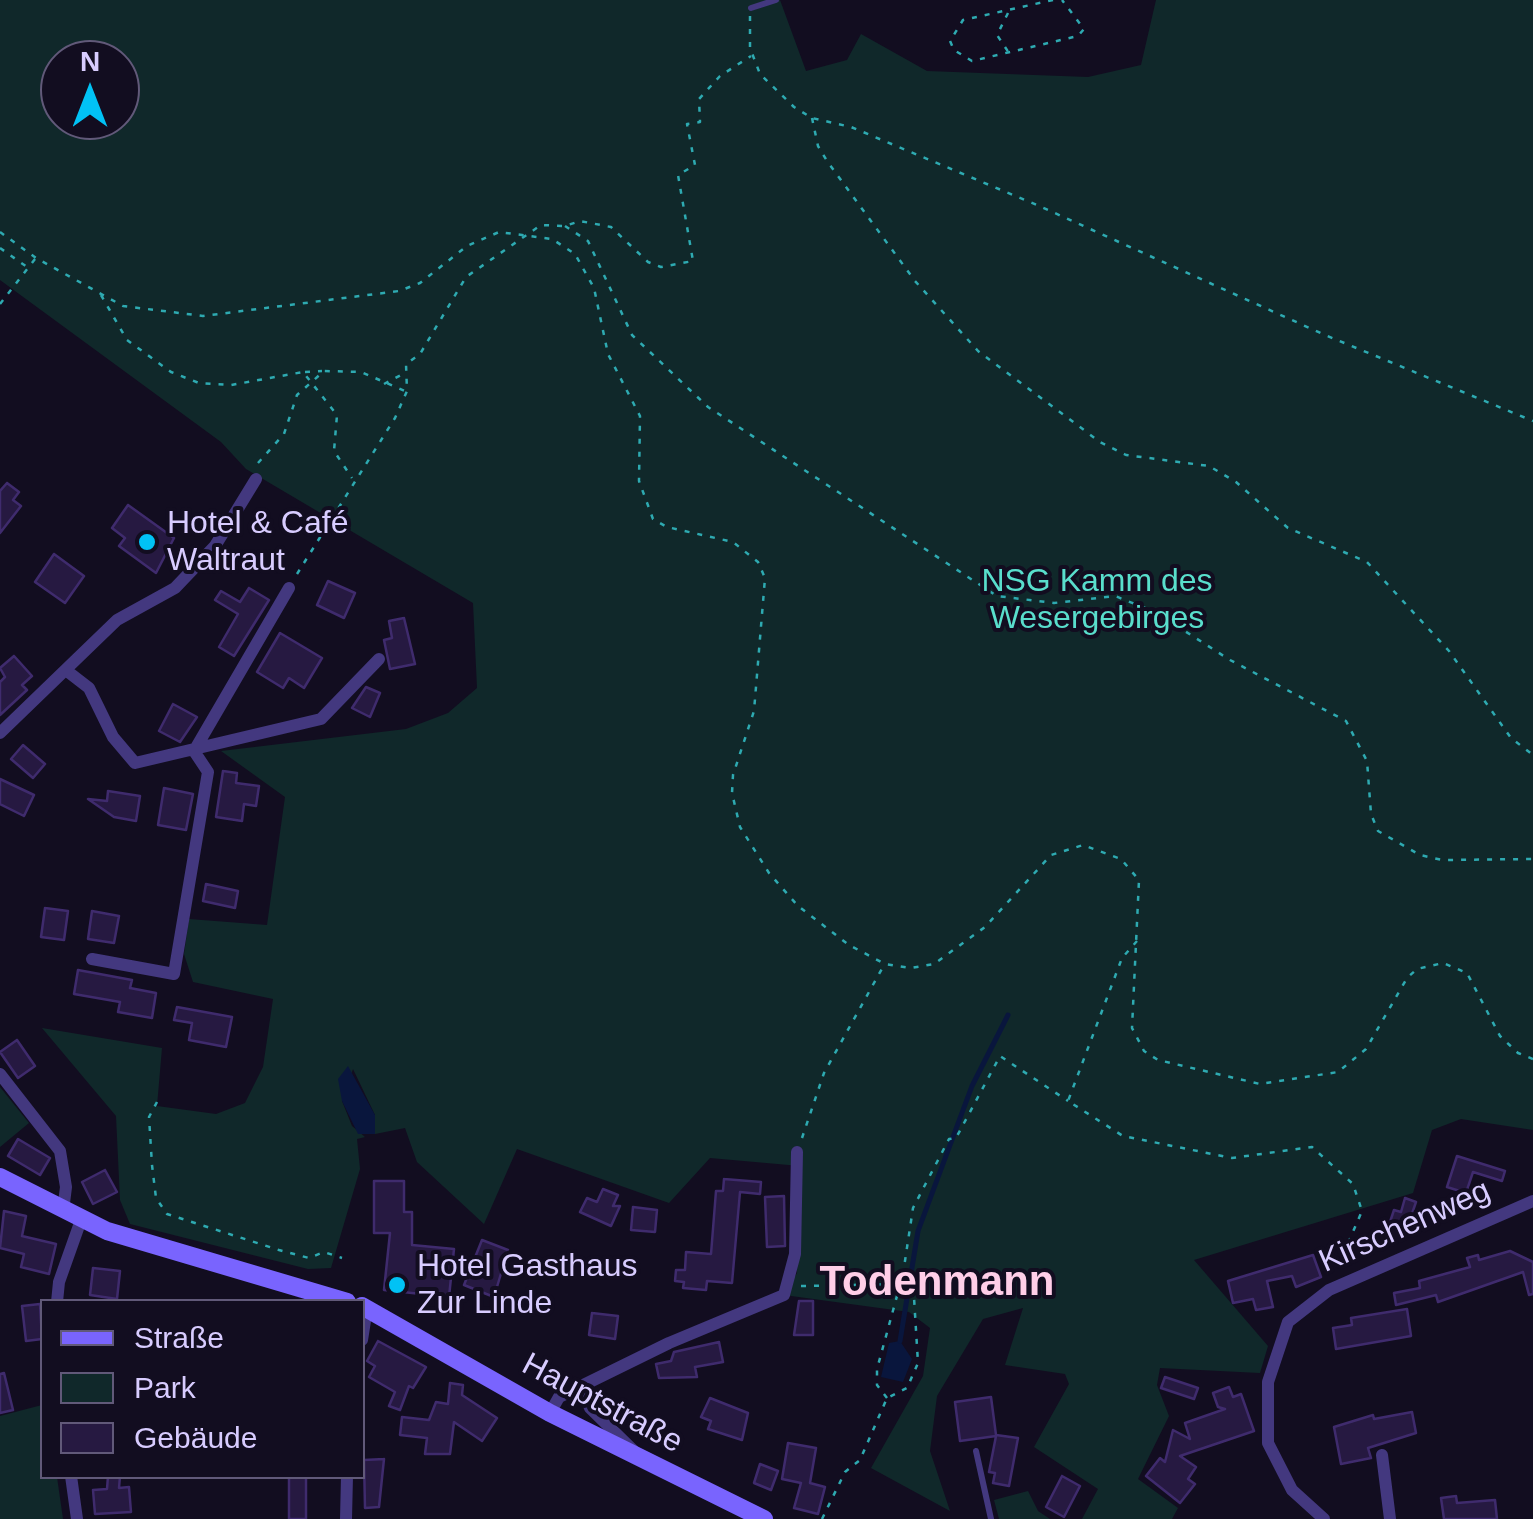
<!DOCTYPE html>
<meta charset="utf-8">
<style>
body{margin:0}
#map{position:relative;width:1533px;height:1519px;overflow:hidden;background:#120d20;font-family:Arial,sans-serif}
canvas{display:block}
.legend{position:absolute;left:40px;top:1299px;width:325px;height:180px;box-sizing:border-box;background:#120d20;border:2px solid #615979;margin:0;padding:12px 18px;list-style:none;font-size:30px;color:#d8ccff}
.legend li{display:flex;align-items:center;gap:20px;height:50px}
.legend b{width:50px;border:2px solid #615979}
.north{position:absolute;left:40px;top:40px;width:100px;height:100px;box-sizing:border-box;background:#120d20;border:2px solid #615979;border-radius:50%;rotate:0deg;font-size:28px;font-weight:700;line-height:40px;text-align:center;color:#d8ccff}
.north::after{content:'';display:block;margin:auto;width:35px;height:45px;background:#01c2f5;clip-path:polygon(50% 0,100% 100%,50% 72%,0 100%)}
</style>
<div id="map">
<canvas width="1533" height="1519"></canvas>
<ul class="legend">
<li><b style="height:12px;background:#7964fe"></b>Straße</li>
<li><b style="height:28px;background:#10282a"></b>Park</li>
<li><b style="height:28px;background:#261941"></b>Gebäude</li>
</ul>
<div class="north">N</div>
</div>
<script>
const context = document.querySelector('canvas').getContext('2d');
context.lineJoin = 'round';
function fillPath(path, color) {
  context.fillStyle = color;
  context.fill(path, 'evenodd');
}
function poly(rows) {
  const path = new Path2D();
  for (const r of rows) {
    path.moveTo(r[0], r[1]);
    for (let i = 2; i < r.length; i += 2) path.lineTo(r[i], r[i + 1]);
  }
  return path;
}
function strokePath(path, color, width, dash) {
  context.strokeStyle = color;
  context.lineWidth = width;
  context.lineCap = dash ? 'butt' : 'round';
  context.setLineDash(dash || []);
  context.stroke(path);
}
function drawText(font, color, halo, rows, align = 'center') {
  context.font = font + ' Arial,sans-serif';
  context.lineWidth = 8;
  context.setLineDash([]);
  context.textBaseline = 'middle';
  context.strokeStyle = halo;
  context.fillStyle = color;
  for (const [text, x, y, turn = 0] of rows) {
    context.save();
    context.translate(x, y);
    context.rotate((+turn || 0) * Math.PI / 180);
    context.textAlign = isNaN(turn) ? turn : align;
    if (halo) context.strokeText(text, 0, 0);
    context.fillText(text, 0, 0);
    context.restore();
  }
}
const green = poly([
 [0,0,780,0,806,71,847,60,861,34,927,71,1088,77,1141,65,1156,0,1533,0,1533,1130,1461,1119,1432,1130,1413,1193,1194,1260,1268,1346,1260,1373,1160,1368,1157,1385,1169,1416,1138,1479,1178,1508,1172,1519,1082,1519,1098,1489,1034,1447,1069,1384,1065,1374,1005,1365,1023,1308,983,1319,937,1396,930,1451,950,1511,871,1468,923,1376,930,1328,909,1312,784,1295,797,1273,800,1166,710,1158,669,1203,517,1149,484,1224,417,1162,405,1128,375,1134,375,1115,353,1069,342,1101,352,1126,365,1137,357,1139,360,1169,331,1268,308,1269,130,1224,120,1200,116,1116,42,1028,162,1048,157,1106,216,1114,245,1103,263,1067,273,999,193,982,184,954,189,919,267,925,285,797,221,751,406,729,448,713,477,688,473,603,246,469,221,442,0,280],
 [60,60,120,60,120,120,60,120],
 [0,1087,29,1123,0,1147],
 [42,1405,42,1476,57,1477,63,1519,0,1519,0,1416],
 [1028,1491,1038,1511,1050,1519,999,1519,994,1500]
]);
const water = poly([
 [348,1066,375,1115,375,1134,358,1134,342,1101,338,1079],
 [900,1341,912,1359,903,1382,881,1377,889,1343]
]);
const stream = poly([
 [900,1341,918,1231,972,1086,1008,1015]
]);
const building = poly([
 [7,483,19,492,13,500,21,506,0,533,0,491,7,483],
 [128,505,174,538,156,573,119,546,125,538,112,528,128,505],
 [54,554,84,576,65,603,35,582,54,554],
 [328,581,355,593,344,618,317,605,328,581],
 [249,588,269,600,234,656,219,647,238,614,215,600,221,591,240,602,249,588],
 [404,618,415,664,390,669,384,640,392,638,389,621,404,618],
 [280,633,322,658,304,688,289,678,283,688,257,672,280,633],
 [14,656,32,676,22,685,27,690,0,715,0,682,5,677,0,668,14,656],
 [366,687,380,693,370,717,352,708,366,687],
 [173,704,197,717,180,742,159,731,173,704],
 [23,745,45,764,33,778,11,759,23,745],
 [223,771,237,773,236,783,259,786,256,806,244,804,242,821,216,817,223,771],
 [0,779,34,795,24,816,0,804,0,779],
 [164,788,193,794,186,830,158,825,164,788],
 [108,791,140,796,136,821,114,817,88,799,107,801,108,791],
 [206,884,238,891,235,908,203,901,206,884],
 [45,908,68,911,64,940,41,937,45,908],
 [92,911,119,916,114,943,88,939,92,911],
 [78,970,132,980,130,988,156,993,152,1018,118,1012,120,1002,74,994,78,970],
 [177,1007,232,1017,226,1047,189,1040,192,1023,174,1020,177,1007],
 [17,1040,35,1066,18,1078,0,1052,17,1040],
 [18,1139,50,1158,40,1175,8,1156,18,1139],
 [1457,1156,1505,1171,1502,1181,1473,1172,1466,1193,1447,1187,1457,1156],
 [105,1170,117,1192,93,1204,82,1182,105,1170],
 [724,1179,761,1182,760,1194,740,1192,732,1283,707,1281,706,1290,683,1288,684,1282,675,1281,676,1270,685,1270,686,1252,711,1254,716,1191,723,1191,724,1179],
 [374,1181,404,1181,404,1212,412,1212,412,1245,454,1249,449,1297,384,1290,390,1233,374,1233,374,1181],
 [603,1189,618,1195,613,1206,620,1206,611,1226,580,1212,587,1198,597,1202,603,1189],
 [784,1196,785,1246,767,1247,765,1197,784,1196],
 [1405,1198,1416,1202,1405,1234,1388,1228,1394,1210,1401,1212,1405,1198],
 [633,1207,657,1210,655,1232,631,1230,633,1207],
 [4,1211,26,1216,22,1236,56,1244,49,1274,21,1267,24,1254,0,1248,4,1211],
 [482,1240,508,1250,494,1297,464,1285,482,1240],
 [1510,1251,1533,1262,1533,1294,1529,1295,1523,1272,1438,1302,1436,1295,1396,1305,1394,1293,1420,1288,1419,1281,1470,1267,1467,1258,1478,1255,1479,1260,1510,1251],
 [1313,1255,1321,1277,1296,1287,1292,1276,1267,1281,1273,1307,1256,1310,1253,1299,1233,1303,1228,1281,1313,1255],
 [93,1268,120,1271,117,1299,90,1295,93,1268],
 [799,1301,813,1301,813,1335,794,1335,799,1301],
 [40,1304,42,1339,26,1341,22,1306,40,1304],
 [1407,1309,1411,1336,1336,1349,1333,1328,1352,1325,1351,1318,1407,1309],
 [592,1313,618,1316,615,1339,589,1335,592,1313],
 [378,1341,426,1367,413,1388,409,1386,400,1410,389,1406,395,1392,369,1377,375,1366,367,1361,378,1341],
 [719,1342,723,1362,695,1367,697,1377,659,1378,656,1364,671,1361,674,1352,719,1342],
 [4,1373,13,1410,0,1413,0,1374,4,1373],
 [1165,1377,1198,1388,1194,1399,1161,1388,1165,1377],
 [450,1383,463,1385,462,1395,497,1418,482,1441,454,1422,450,1454,425,1454,427,1438,400,1435,402,1417,429,1420,436,1402,448,1404,450,1383],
 [1229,1387,1233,1397,1241,1394,1254,1431,1180,1456,1196,1467,1188,1479,1195,1484,1180,1503,1146,1476,1160,1458,1165,1462,1173,1430,1190,1439,1185,1423,1225,1409,1218,1407,1213,1393,1229,1387],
 [991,1397,996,1435,1018,1438,1009,1486,993,1483,995,1473,989,1472,996,1436,960,1441,955,1402,991,1397],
 [710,1398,748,1413,742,1440,708,1429,711,1421,701,1417,710,1398],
 [1412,1412,1416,1433,1368,1448,1371,1458,1341,1464,1334,1427,1373,1415,1374,1419,1412,1412],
 [788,1443,816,1448,810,1483,825,1487,818,1514,794,1508,801,1483,782,1479,788,1443],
 [384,1459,379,1507,365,1508,364,1460,384,1459],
 [760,1464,778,1471,771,1490,754,1483,760,1464],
 [108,1476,120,1476,119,1488,129,1487,131,1512,95,1514,93,1490,107,1489,108,1476],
 [289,1476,306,1476,306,1519,289,1519,289,1476],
 [1062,1476,1080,1486,1064,1517,1046,1507,1062,1476],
 [1456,1496,1457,1503,1495,1500,1497,1519,1444,1519,1441,1498,1456,1496]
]);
const path = poly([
 [1053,0,963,20,950,41,954,50,972,61,1078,36,1084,29,1062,0],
 [1008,13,997,35,1009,53],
 [750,16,750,48,760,74,794,107,812,118,851,127,1037,205,1325,335,1533,421],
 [812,118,818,146,827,161,915,281,978,351,1100,442,1126,455,1209,466,1236,482,1288,528,1367,562,1449,651,1511,738,1533,755],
 [565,226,588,241,632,335,708,407,997,596,1054,603,1115,596,1155,612,1230,660,1346,721,1367,761,1371,814,1378,831,1420,855,1442,860,1533,859],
 [0,232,36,258,123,306,203,316,399,291,420,283,467,246,499,232,552,239,575,254,594,288,608,354,640,416,639,481,653,519,667,527,733,542,758,562,765,578,754,711,733,775,732,793,740,827,769,873,798,906,849,945,885,964,911,968,934,964,985,927,1051,855,1083,845,1121,859,1139,880,1132,1028,1144,1051,1158,1060,1260,1084,1338,1072,1366,1049,1407,978,1417,969,1443,963,1467,973,1500,1036,1518,1053,1533,1059],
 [0,248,27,267],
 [101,295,127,340,171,372,199,383,231,385,303,372,337,415,334,451,352,478],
 [0,304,35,259],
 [305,372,322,371],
 [384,384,403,374],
 [258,463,284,434,297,395,324,371,361,372,405,391],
 [297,574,395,418,407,391,406,364,420,354,466,277,541,225,565,226,580,221,611,227,648,262,661,267,693,261,678,175,695,165,687,124,700,122,699,99,720,76,751,56],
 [1137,941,1122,958,1068,1101,1123,1136,1232,1158,1312,1147,1353,1184,1362,1211,1336,1271],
 [157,1102,149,1117,152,1165,156,1198,167,1214,279,1250,309,1258,324,1252,342,1258],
 [802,1138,824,1073,884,965],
 [801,1286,898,1284],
 [887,1398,877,1385,877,1369,903,1274,913,1208,949,1139,956,1138,1000,1056,1068,1101],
 [822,1519,845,1472,860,1460,887,1398,907,1388,918,1363,913,1281,904,1274]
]);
const lane = poly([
 [751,8,776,0],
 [976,1451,991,1519]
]);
const street = poly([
 [67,671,89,688,113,737,135,763,321,719,379,659],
 [0,733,117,620,175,588,215,546,256,479],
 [194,751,289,588],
 [92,959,174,974,208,772,194,751],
 [0,1074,60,1151,66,1187,63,1211],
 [57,1302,59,1282,81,1220],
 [362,1340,367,1308],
 [582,1386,590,1408,637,1454],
 [550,1413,559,1397,669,1343,784,1295,795,1254,797,1152],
 [1382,1455,1390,1519],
 [71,1476,77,1519],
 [346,1519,347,1476],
 [1324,1519,1292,1490,1268,1443,1268,1382,1288,1322,1329,1290,1533,1201]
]);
const secondary = poly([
 [0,1177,107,1231,347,1302],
 [362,1306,550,1413,764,1519]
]);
const markers = [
 [147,542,10,"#01c2f5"],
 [397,1285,10,"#01c2f5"]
];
const poiNames = [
 ["Hotel & Café",167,524],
 ["Waltraut",167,561],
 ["Hotel Gasthaus",417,1267],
 ["Zur Linde",417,1304]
];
const parkNames = [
 ["NSG Kamm des",1097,582],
 ["Wesergebirges",1097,619]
];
const streetNames = [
 ["Kirschenweg",1405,1227,-24],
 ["Hauptstraße",602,1404,28]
];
const districtNames = [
 ["Todenmann",937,1283]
];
fillPath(green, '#10282a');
fillPath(water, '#09163d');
strokePath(stream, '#09163d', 5);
fillPath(building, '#261941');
strokePath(building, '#3f2b6d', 2.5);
strokePath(path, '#2eaab1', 2.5, [5, 8]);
strokePath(lane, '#43387f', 6);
strokePath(street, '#43387f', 12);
strokePath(secondary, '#7964fe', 18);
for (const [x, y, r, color] of markers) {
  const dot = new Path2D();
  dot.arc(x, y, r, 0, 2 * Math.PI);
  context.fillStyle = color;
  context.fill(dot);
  strokePath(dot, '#120d20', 4);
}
drawText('32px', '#d8ccff', '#120d20', poiNames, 'left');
drawText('32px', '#59decc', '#120d20', parkNames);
drawText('32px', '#d8ccff', '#120d20', streetNames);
drawText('bold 42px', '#ffcee8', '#120d20', districtNames);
</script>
